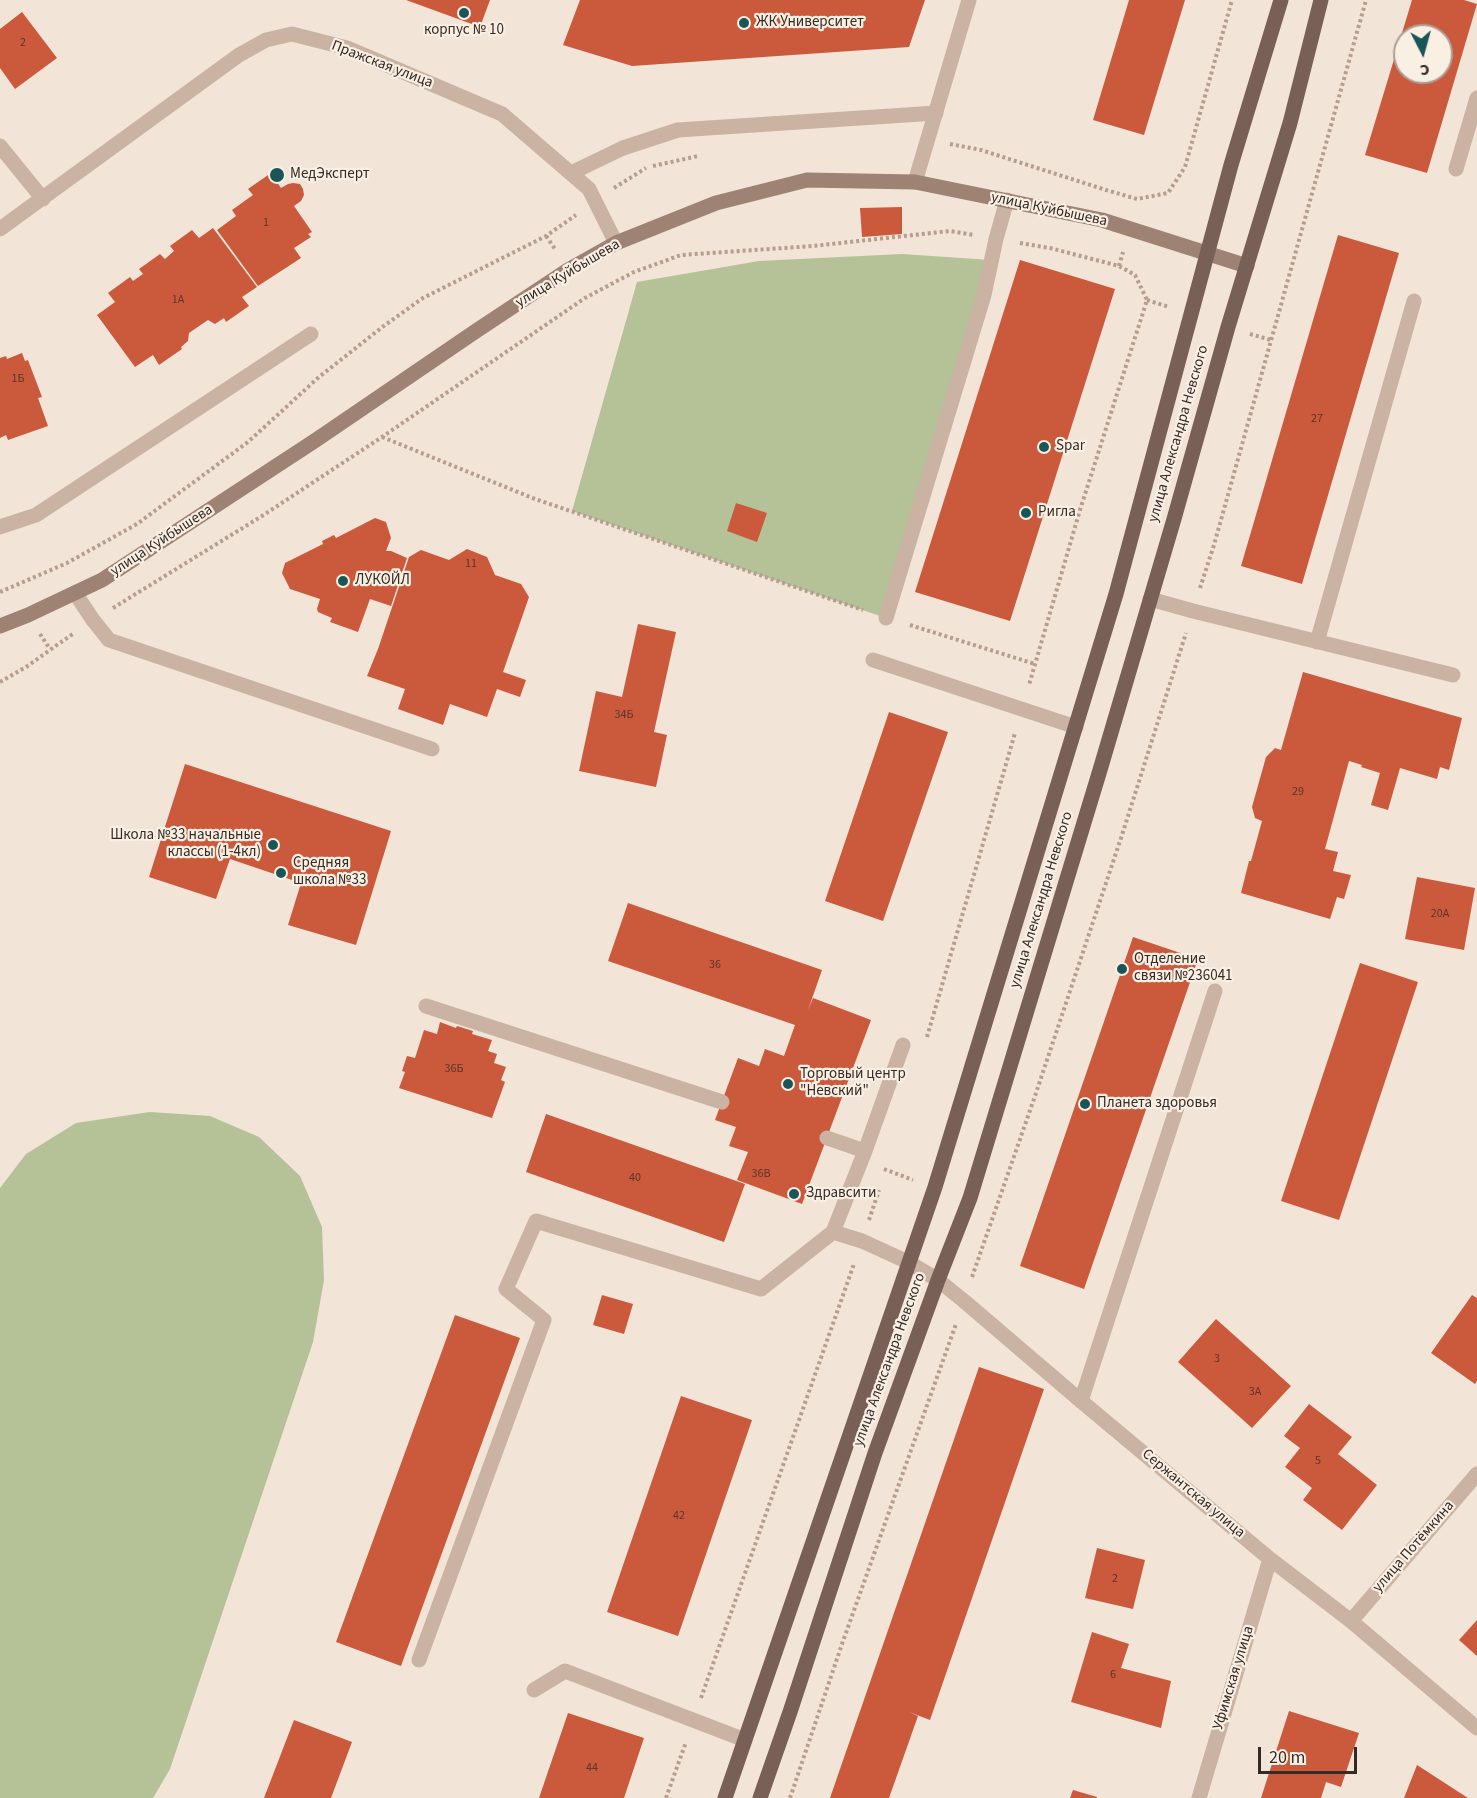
<!DOCTYPE html>
<meta charset="utf-8">
<style>
body{margin:0}
#map{position:relative;width:1477px;height:1798px;overflow:hidden;background:#f2e4d7;font-family:"Source Sans 3",sans-serif}
canvas{display:block}
.north{position:absolute;left:1393px;top:24px;width:60px;height:60px;box-sizing:border-box;background:#faefe3;border:2px solid #aba097;border-radius:50%;rotate:174deg;font-size:16px;font-weight:700;line-height:24px;text-align:center;color:#352a25}
.north::after{content:'';display:block;margin:auto;width:21px;height:27px;background:#195658;clip-path:polygon(50% 0,100% 100%,50% 72%,0 100%)}
.scale{position:absolute;left:1258px;top:1747px;width:99px;height:27px;box-sizing:border-box;border:3px solid #352a25;border-top:0;padding-left:8px;font-size:18px;line-height:21px;white-space:nowrap;color:#352a25;-webkit-text-stroke:4px #faefe3;paint-order:stroke}
</style>
<div id="map">
<canvas width="1477" height="1798"></canvas>
<div class="north">С</div>
<div class="scale">20 m</div>
</div>
<script>
const context = document.querySelector('canvas').getContext('2d');
context.lineJoin = 'round';
function fillPath(path, color) {
  context.fillStyle = color;
  context.fill(path, 'evenodd');
}
function poly(rows) {
  const path = new Path2D();
  for (const r of rows) {
    path.moveTo(r[0], r[1]);
    for (let i = 2; i < r.length; i += 2) path.lineTo(r[i], r[i + 1]);
  }
  return path;
}
function strokePath(path, color, width, dash) {
  context.strokeStyle = color;
  context.lineWidth = width;
  context.lineCap = dash ? 'butt' : 'round';
  context.setLineDash(dash || []);
  context.stroke(path);
}
function drawText(font, color, halo, rows, align = 'center') {
  context.font = font + ' "Source Sans 3",sans-serif';
  context.lineWidth = 4.5;
  context.setLineDash([]);
  context.textBaseline = 'middle';
  context.strokeStyle = halo;
  context.fillStyle = color;
  for (const [text, x, y, turn = 0] of rows) {
    context.save();
    context.translate(x, y);
    context.rotate((+turn || 0) * Math.PI / 180);
    context.textAlign = isNaN(turn) ? turn : align;
    if (halo) context.strokeText(text, 0, 0);
    context.fillText(text, 0, 0);
    context.restore();
  }
}
const green = poly([
 [902,254,991,260,886,618,572,511,637,282,759,261],
 [150,1112,210,1116,259,1137,300,1176,322,1227,324,1280,313,1342,170,1769,153,1798,0,1798,0,1188,26,1154,76,1123]
]);
const building = poly([
 [406,0,490,0,480,27],
 [580,0,925,0,909,47,632,66,563,45],
 [1129,0,1185,0,1144,135,1093,120],
 [1412,0,1464,0,1477,4,1427,173,1365,155],
 [1405,36,1441,36,1441,72,1405,72],
 [22,12,57,58,15,89,0,68,0,29],
 [271,173,281,188,288,184,293,183,300,184,303,189,304,195,301,201,294,206,312,232,308,234,311,237,294,248,301,258,258,286,217,230,236,216,232,210,253,195,248,189],
 [902,207,902,234,862,237,860,208],
 [213,228,257,287,242,297,249,306,226,322,224,318,215,324,208,320,189,333,188,341,181,347,182,349,159,365,153,355,135,367,97,315,115,302,108,293,130,277,133,281,143,274,139,269,160,254,165,259,174,251,170,246,192,230,199,238],
 [1338,235,1399,253,1302,584,1241,566],
 [1020,260,1115,289,1010,621,915,592],
 [22,353,25,361,28,360,42,397,38,398,48,426,8,440,6,435,0,438,0,358,6,356,7,359],
 [736,503,767,513,757,542,727,531],
 [375,518,386,522,391,538,386,551,391,551,407,558,391,606,370,599,358,632,330,622,332,618,318,612,317,609,320,599,290,589,282,573,285,563,323,544,322,541,334,535,336,538],
 [467,549,487,557,495,575,521,584,529,597,503,672,526,680,520,697,497,689,487,717,450,704,443,725,398,709,405,689,367,676,378,649,409,557,421,550,449,560],
 [638,624,676,632,654,732,667,735,656,787,579,771,596,691,622,697],
 [1303,672,1462,718,1449,770,1440,767,1437,779,1400,768,1388,810,1371,805,1380,773,1361,767,1362,765,1349,761,1325,849,1338,852,1333,871,1351,875,1344,899,1337,897,1330,919,1241,893,1249,861,1251,861,1262,821,1255,818,1252,807,1266,757,1275,748,1281,750],
 [889,712,948,732,883,921,825,901],
 [185,764,391,831,356,945,288,925,301,883,230,859,216,899,149,877],
 [1417,877,1475,888,1464,950,1405,939],
 [628,903,822,970,808,1010,813,998,871,1020,802,1204,737,1180,748,1152,729,1146,736,1127,715,1120,738,1058,759,1066,765,1049,784,1056,795,1025,608,961],
 [1133,937,1198,959,1084,1289,1020,1266],
 [1360,963,1418,982,1339,1220,1281,1201],
 [440,1022,456,1028,457,1026,473,1031,472,1034,492,1040,488,1051,497,1054,494,1063,506,1067,501,1080,505,1082,492,1118,399,1088,405,1072,402,1071,407,1056,415,1058,424,1030,437,1034],
 [546,1114,745,1184,724,1242,526,1172],
 [602,1295,633,1304,624,1334,593,1325],
 [1472,1295,1477,1298,1477,1381,1475,1384,1431,1353],
 [455,1315,520,1338,401,1666,336,1642],
 [1216,1319,1291,1386,1252,1428,1178,1362],
 [979,1367,1044,1389,930,1720,909,1712,918,1716,889,1798,830,1798],
 [681,1396,752,1420,678,1636,607,1612],
 [1309,1404,1352,1437,1338,1454,1377,1485,1342,1530,1303,1500,1312,1488,1285,1467,1300,1448,1284,1436],
 [1097,1548,1145,1560,1133,1609,1085,1598],
 [1477,1620,1477,1656,1459,1640],
 [1092,1632,1129,1644,1121,1668,1171,1681,1161,1728,1071,1702],
 [1289,1711,1359,1733,1341,1787,1326,1782,1321,1798,1261,1798],
 [568,1713,644,1738,624,1798,539,1798],
 [294,1720,352,1742,331,1798,264,1798],
 [1417,1765,1468,1798,1404,1798],
 [1073,1790,1097,1797,1097,1798,1070,1798]
]);
const path = poly([
 [950,144,981,150,1106,190,1137,199,1168,193,1185,167,1232,0],
 [653,166,698,156],
 [614,188,646,168],
 [546,236,555,249],
 [1020,243,1050,248,1119,266,1135,275,1147,300,1080,510,1029,685],
 [1119,266,1123,252],
 [1147,300,1169,307],
 [1250,334,1271,340],
 [382,437,535,499,863,610],
 [1200,588,1214,545,1366,0],
 [0,592,67,563,137,524,248,442,319,377,385,325,423,298,546,236,576,215],
 [113,608,262,516,382,437,585,298,634,272,681,255,813,246,950,231,974,235],
 [910,625,1035,664],
 [40,634,50,649],
 [0,682,26,667,74,633],
 [927,1037,1015,733],
 [884,1169,913,1180],
 [869,1220,879,1190],
 [972,1277,1034,1099,1122,835,1186,633],
 [701,1698,854,1264],
 [666,1798,686,1742],
 [790,1798,842,1644,956,1324]
]);
const lane = poly([
 [1456,169,1477,98],
 [571,173,623,148,678,130,936,113],
 [0,527,36,515,311,334],
 [75,593,93,620,109,640,432,749],
 [1150,599,1193,611,1453,675],
 [886,618,984,295,996,239,1007,200],
 [1317,642,1414,301],
 [873,660,1076,727],
 [426,1006,722,1102],
 [827,1138,865,1151],
 [833,1232,862,1241,908,1262],
 [1081,1401,1215,991],
 [419,1660,544,1320,506,1289,536,1221,761,1289,833,1232,865,1151,903,1045],
 [534,1690,565,1671,745,1740]
]);
const street = poly([
 [0,146,43,199],
 [915,182,969,0],
 [0,229,239,55,266,40,292,34,347,48,502,114,589,189,616,243],
 [908,1262,938,1280,964,1301,1081,1401,1270,1559,1351,1621,1477,1728],
 [1351,1621,1477,1474],
 [1199,1798,1270,1559]
]);
const secondary = poly([
 [0,626,28,615,102,580,316,440,476,331,568,270,616,243,716,203,807,180,915,182,1102,220,1247,266]
]);
const primary = poly([
 [725,1798,935,1187,1116,594,1231,165,1281,0],
 [760,1798,790,1712,875,1453,938,1280,970,1198,1100,770,1174,519,1228,327,1290,123,1321,0]
]);
const markers = [
 [464,13,6,"#195658"],
 [744,23,6,"#195658"],
 [277,175,8,"#195658"],
 [1044,447,6,"#195658"],
 [1026,513,6,"#195658"],
 [343,581,6,"#195658"],
 [273,845,6,"#195658"],
 [281,873,6,"#195658"],
 [1122,969,6,"#195658"],
 [788,1084,6,"#195658"],
 [1085,1104,6,"#195658"],
 [794,1194,6,"#195658"]
];
const numberNames = [
 ["2",23,43],
 ["1",266,223],
 ["1А",178,300],
 ["1Б",18,379],
 ["27",1317,419],
 ["11",471,564],
 ["34Б",624,715],
 ["29",1298,792],
 ["20А",1440,914],
 ["36",715,965],
 ["36Б",454,1069],
 ["36В",761,1174],
 ["40",635,1178],
 ["3",1217,1359],
 ["3А",1255,1392],
 ["5",1318,1461],
 ["42",679,1516],
 ["2",1115,1579],
 ["6",1113,1675],
 ["44",592,1768]
];
const poiNames = [
 ["ЖК Университет",756,23],
 ["корпус № 10",464,31,"center"],
 ["МедЭксперт",290,175],
 ["Spar",1056,447],
 ["Ригла",1038,513],
 ["ЛУКОЙЛ",355,581],
 ["Школа №33 начальные",261,836,"right"],
 ["классы (1-4кл)",261,853,"right"],
 ["Средняя",293,864],
 ["школа №33",293,881],
 ["Отделение",1134,960],
 ["связи №236041",1134,977],
 ["Торговый центр",800,1075],
 ["\"Невский\"",800,1092],
 ["Планета здоровья",1097,1104],
 ["Здравсити",806,1194]
];
const streetNames = [
 ["Пражская улица",382,65,21],
 ["улица Куйбышева",1049,210,12],
 ["улица Куйбышева",568,274,-31],
 ["улица Александра Невского",1179,434,-74],
 ["улица Куйбышева",162,541,-33],
 ["улица Александра Невского",1042,900,-73],
 ["улица Александра Невского",890,1360,-70],
 ["Сержантская улица",1193,1494,40],
 ["улица Потёмкина",1414,1547,-49],
 ["Уфимская улица",1234,1678,-73]
];
fillPath(green, '#b5c197');
fillPath(building, '#cb593c');
strokePath(path, '#b69d8d', 4, [3, 3]);
strokePath(lane, '#cab3a3', 15);
strokePath(street, '#cab3a3', 15);
strokePath(secondary, '#9e8274', 15);
strokePath(primary, '#786056', 15);
for (const [x, y, r, color] of markers) {
  const dot = new Path2D();
  dot.arc(x, y, r, 0, 2 * Math.PI);
  context.fillStyle = color;
  context.fill(dot);
  strokePath(dot, '#faefe3', 2);
}
drawText('12px', '#5a362b', null, numberNames);
drawText('15px', '#352a25', '#faefe3', poiNames, 'left');
drawText('15px', '#352a25', '#faefe3', streetNames);
</script>
